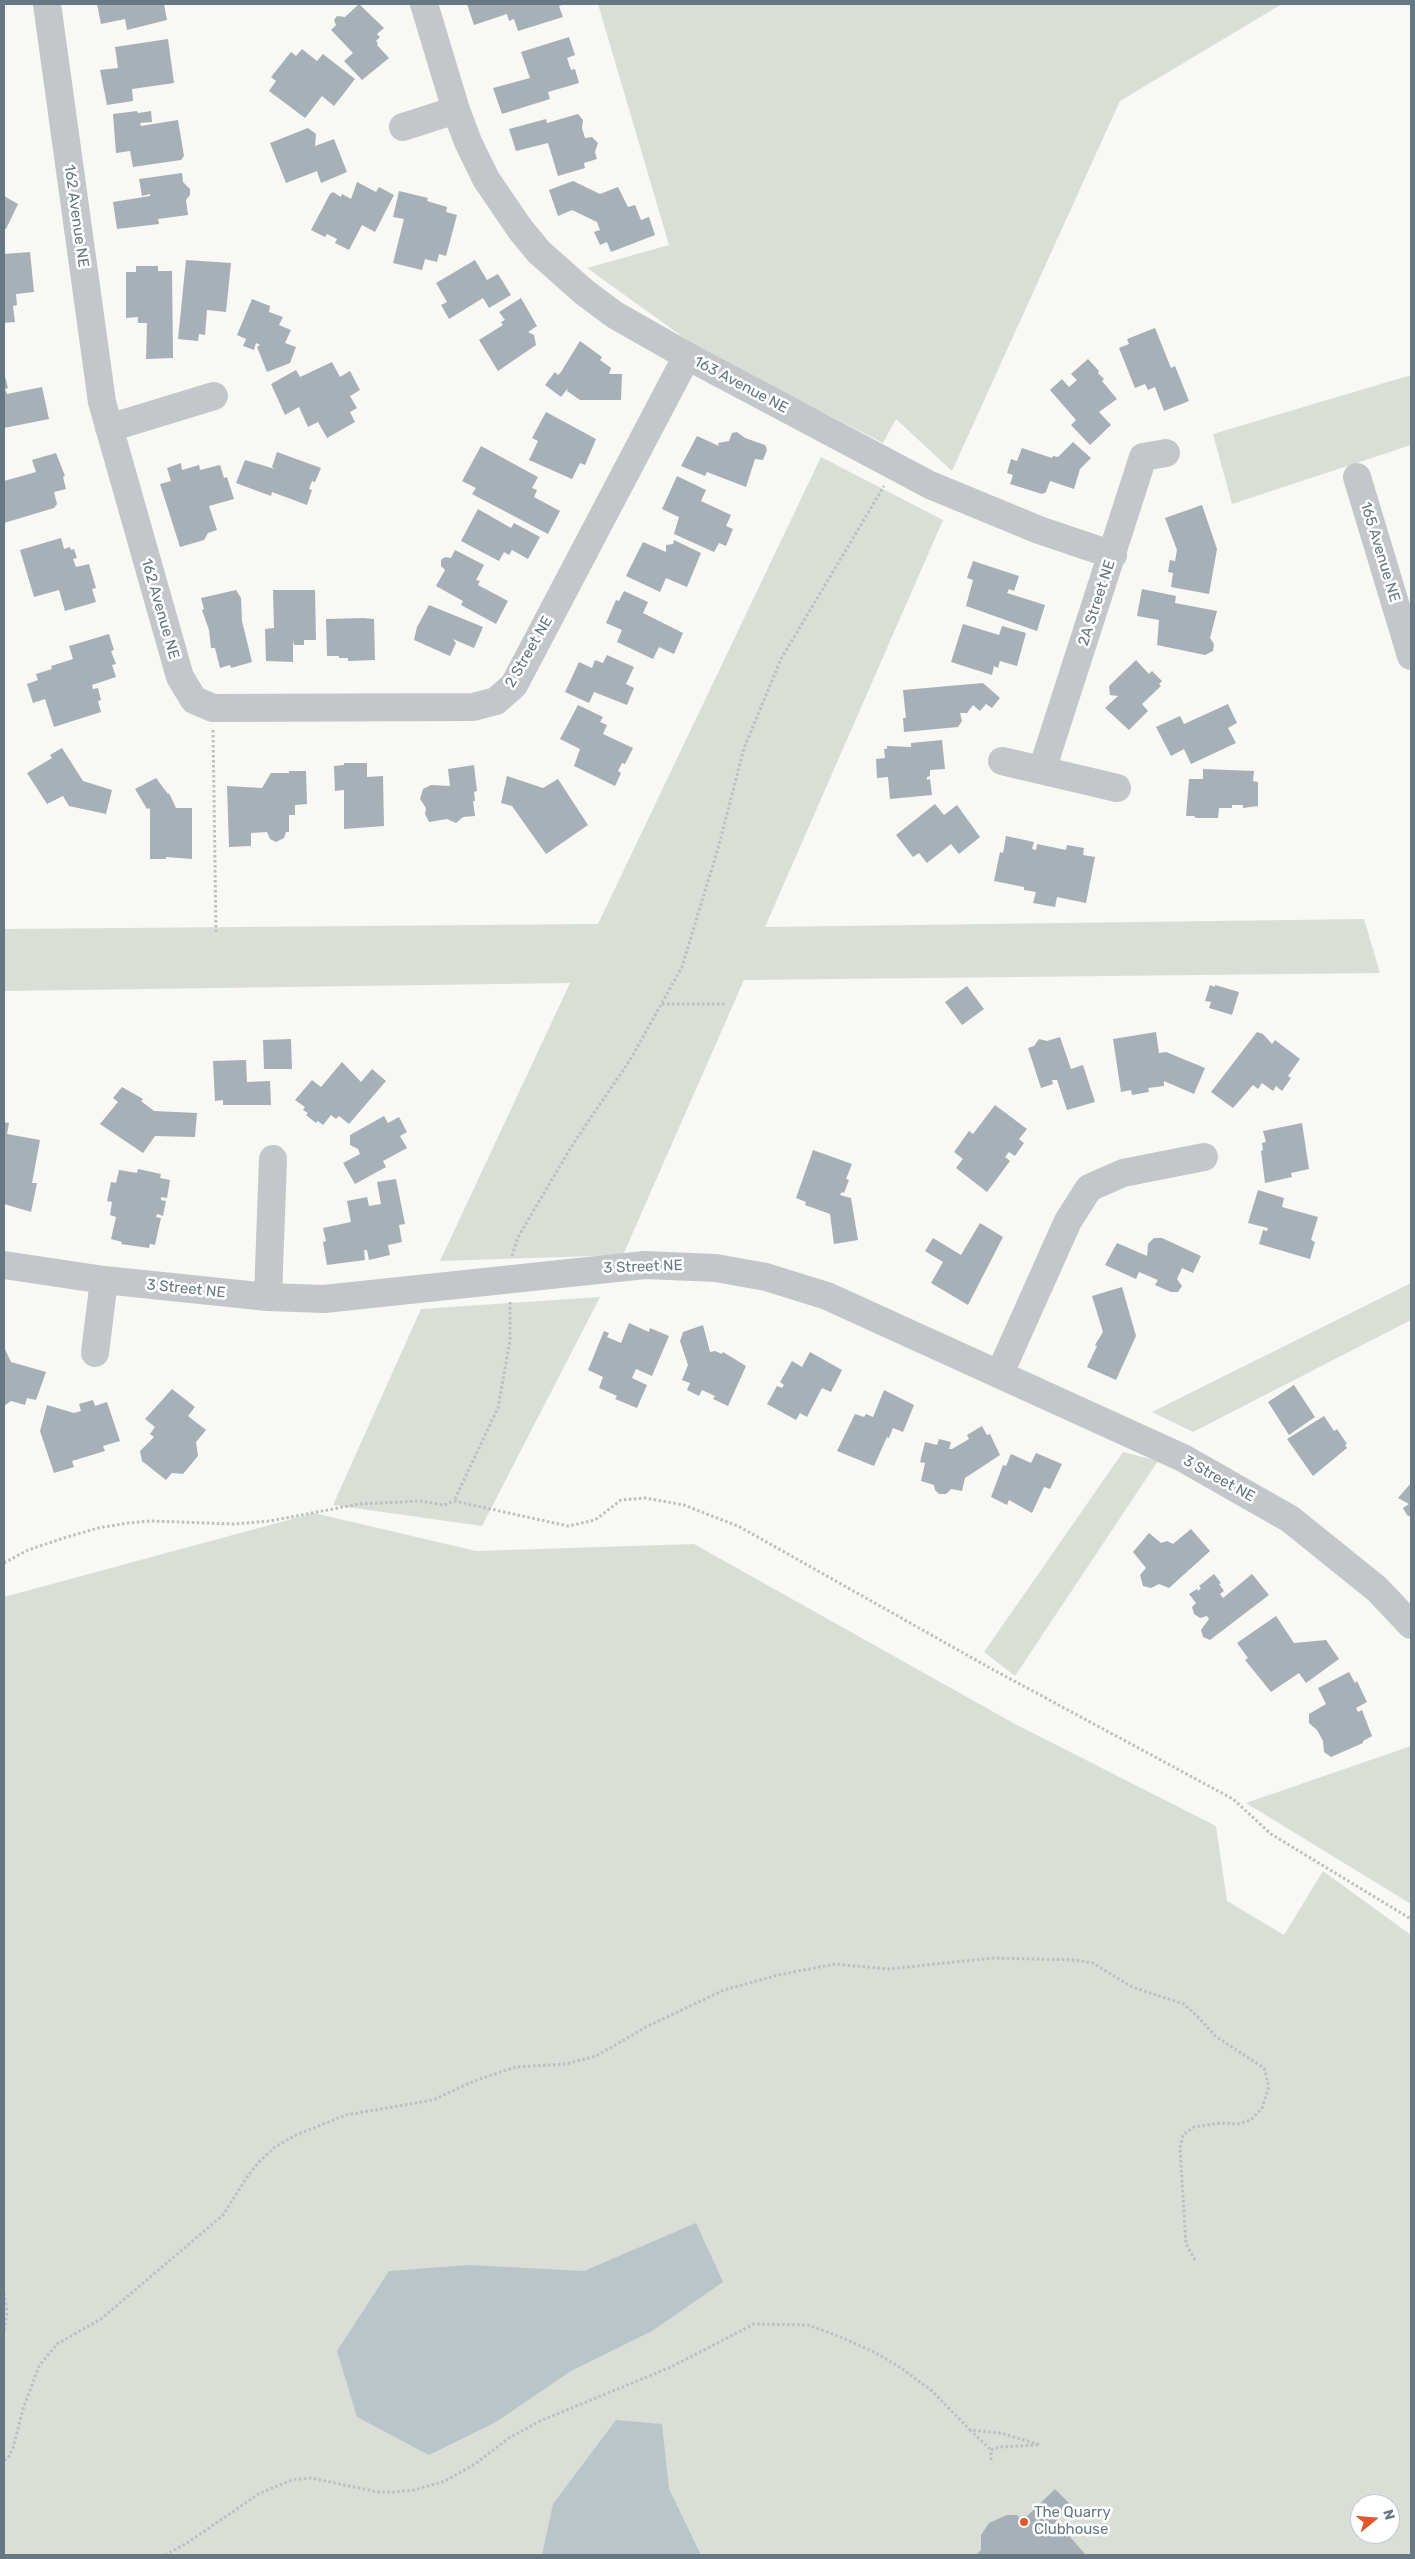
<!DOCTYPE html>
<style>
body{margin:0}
#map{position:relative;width:1415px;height:2559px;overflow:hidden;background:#f8f8f5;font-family:Rubik,sans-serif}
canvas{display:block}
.frame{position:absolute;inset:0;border:5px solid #677885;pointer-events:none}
.north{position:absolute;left:1350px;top:2494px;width:50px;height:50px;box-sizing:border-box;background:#fff;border:1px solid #c2c9ce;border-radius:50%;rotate:73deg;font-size:14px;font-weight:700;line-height:20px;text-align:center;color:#677885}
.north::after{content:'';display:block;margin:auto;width:18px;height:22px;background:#e1562b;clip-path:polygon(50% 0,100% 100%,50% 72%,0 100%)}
</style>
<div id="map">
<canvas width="1415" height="2559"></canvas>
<div class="frame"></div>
<div class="north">N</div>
</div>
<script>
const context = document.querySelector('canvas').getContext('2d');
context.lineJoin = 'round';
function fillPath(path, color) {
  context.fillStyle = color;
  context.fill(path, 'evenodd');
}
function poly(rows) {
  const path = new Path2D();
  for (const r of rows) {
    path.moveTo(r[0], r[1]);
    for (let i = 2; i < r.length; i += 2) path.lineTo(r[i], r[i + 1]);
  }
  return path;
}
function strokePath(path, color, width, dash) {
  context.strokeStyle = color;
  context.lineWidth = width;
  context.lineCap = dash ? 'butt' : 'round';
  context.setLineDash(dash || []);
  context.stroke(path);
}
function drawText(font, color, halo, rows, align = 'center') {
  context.font = font + ' Rubik,sans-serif';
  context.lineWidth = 5;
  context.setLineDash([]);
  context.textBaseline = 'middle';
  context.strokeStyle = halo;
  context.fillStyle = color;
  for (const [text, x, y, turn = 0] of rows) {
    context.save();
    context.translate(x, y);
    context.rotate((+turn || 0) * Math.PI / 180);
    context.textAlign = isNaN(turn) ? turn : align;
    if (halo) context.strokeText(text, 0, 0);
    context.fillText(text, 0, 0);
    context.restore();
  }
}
const green = poly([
 [598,4,1282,4,1120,101,952,471,896,419,883,443,701,350,587,268,669,245],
 [1411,375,1411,445,1232,504,1213,434],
 [821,457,943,520,765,927,1364,919,1380,973,744,980,623,1255,440,1261,570,983,4,991,4,929,598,924],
 [1411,1283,1411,1320,1193,1432,1152,1412],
 [600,1297,482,1526,333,1505,421,1309],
 [1123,1452,1158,1461,1015,1676,984,1652],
 [314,1513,476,1551,694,1544,1015,1724,1216,1826,1227,1901,1284,1935,1323,1871,1411,1935,1411,2555,4,2555,4,1597],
 [1360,2504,1390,2504,1390,2534,1360,2534],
 [1411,1746,1411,1904,1246,1803]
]);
const water = poly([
 [696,2223,723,2282,652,2331,571,2371,496,2422,429,2455,357,2417,337,2351,389,2271,469,2265,584,2271],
 [616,2420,662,2424,669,2489,701,2555,542,2555,553,2504]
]);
const building = poly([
 [97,4,164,4,167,20,127,30,125,19,101,24],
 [359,4,384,28,377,34,380,37,376,41,378,43,377,45,389,58,362,80,344,61,353,53,331,30,336,25,334,20,337,16,345,17],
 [467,4,565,4,559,6,563,17,518,31,514,19,509,21,507,14,474,25],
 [569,37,575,55,567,58,571,70,575,69,579,83,548,92,550,99,502,114,493,88,530,78,521,52],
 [168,39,174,83,132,89,133,101,107,105,100,70,118,68,115,47],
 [302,49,317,61,323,54,355,79,334,106,322,96,305,118,269,91,276,81,271,77,291,52,296,56],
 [137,111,138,113,151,111,152,122,140,123,141,126,178,120,184,156,181,160,133,167,130,151,116,153,113,114],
 [578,114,583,120,582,128,585,138,592,137,598,143,595,152,597,159,584,163,585,168,558,176,548,143,516,151,509,129,546,119,547,123],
 [308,128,316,134,315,146,334,139,347,172,321,183,317,171,286,183,270,143],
 [182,173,183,182,190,189,190,195,186,200,188,215,158,219,159,224,117,229,113,202,150,196,150,194,142,196,139,179],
 [573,181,600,194,618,187,628,207,635,205,641,220,649,217,655,235,611,252,607,242,600,245,594,232,600,230,597,222,572,210,558,216,549,190],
 [357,182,376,192,379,187,394,195,375,232,362,225,349,250,335,243,337,239,327,234,325,237,311,230,330,194,333,192,341,197,342,194,351,199],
 [399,191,428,198,427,201,447,207,446,212,457,215,446,256,439,254,437,262,425,259,422,270,393,263,404,219,393,217],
 [4,196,18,204,6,229,4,228],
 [30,252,34,292,16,294,17,305,13,306,15,322,4,323,4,254],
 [186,260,231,263,226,312,207,310,205,335,199,334,198,341,178,339],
 [475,260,487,280,498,274,511,295,489,308,483,298,449,319,441,305,447,302,436,283],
 [136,266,158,266,158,271,172,271,173,358,146,359,147,323,138,323,138,317,126,318,126,272,136,272],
 [521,298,537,326,528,332,534,335,536,345,498,371,479,340,503,325,501,322,505,320,499,312],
 [252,299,270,306,269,312,283,317,279,325,291,330,285,343,296,347,290,363,267,372,257,347,260,345,256,343,254,350,243,346,246,339,237,335],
 [1155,328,1171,368,1175,366,1189,401,1164,411,1155,387,1148,390,1145,384,1135,388,1119,348,1129,344,1127,339],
 [580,341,602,357,600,360,611,368,609,374,622,374,621,400,580,400,567,391,568,388,561,397,545,385,555,372,558,375,561,372],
 [1088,359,1099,371,1098,373,1104,379,1102,381,1117,399,1099,412,1111,425,1090,445,1071,425,1076,420,1050,390,1062,379,1069,387,1077,380,1071,374],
 [332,362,340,377,350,371,360,390,350,396,357,408,350,412,355,422,327,438,318,422,308,427,299,407,285,415,271,384,296,370,300,377],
 [4,372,8,388,5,389,7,394,42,387,49,419,4,428],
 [546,412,596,439,585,465,580,463,572,479,529,460,538,441,532,438],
 [737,432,745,438,765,445,767,450,763,460,755,459,746,487,707,472,705,476,681,466,697,436,719,446,718,443,729,441,732,433],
 [1073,442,1091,458,1080,469,1074,489,1050,481,1046,492,1042,494,1010,484,1013,475,1007,473,1011,459,1017,461,1022,448,1052,458,1053,456,1058,457],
 [481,446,538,477,532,488,537,490,534,497,560,511,548,534,472,494,476,488,462,481],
 [277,452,321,468,315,482,312,481,309,489,312,490,307,505,272,492,271,496,236,483,245,460,275,469,272,467],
 [56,453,65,476,63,477,66,489,54,492,57,504,54,508,4,523,4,481,36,472,32,460],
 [181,463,182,470,199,465,200,470,220,465,224,478,227,477,234,499,209,506,217,530,208,533,204,540,180,547,160,484,171,481,167,468],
 [677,476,706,490,701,501,731,515,726,526,733,529,726,546,719,543,714,552,674,534,679,517,662,509],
 [1202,505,1217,549,1209,594,1171,587,1173,573,1168,572,1170,560,1175,561,1177,550,1165,518],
 [478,509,511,528,514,523,540,537,528,559,512,550,509,555,504,552,499,561,461,541],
 [61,538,64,549,70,547,71,550,74,549,77,558,73,559,76,567,89,564,96,588,92,589,96,602,65,611,59,590,34,597,20,550],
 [674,540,701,553,687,587,666,578,660,592,626,576,643,542,666,552,666,545,673,544],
 [455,550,484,565,476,580,480,581,478,585,508,601,496,624,461,605,463,601,436,586,445,570,441,566,441,560,445,557,451,558],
 [973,561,1019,576,1014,591,1009,589,1007,593,1045,605,1037,631,966,606,973,580,967,578],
 [1142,589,1176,596,1175,603,1217,611,1210,638,1214,644,1213,651,1205,655,1157,645,1159,620,1137,616],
 [236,590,241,598,242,621,252,662,231,668,230,665,220,668,215,648,211,648,209,630,202,610,204,609,201,598],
 [273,590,315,590,316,640,304,640,304,645,294,645,293,640,293,662,266,661,265,629,274,628],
 [624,591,648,602,643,613,683,633,674,654,659,647,653,659,617,642,622,630,606,623,616,600,619,601],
 [429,605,483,627,474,648,453,639,456,643,450,656,414,640,417,627],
 [363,618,374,619,375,660,348,661,348,658,339,658,339,656,327,656,326,619],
 [963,624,999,635,1002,626,1026,633,1017,666,1000,661,998,668,994,666,992,675,951,662],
 [109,634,114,650,111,651,116,664,112,665,116,677,92,685,93,689,98,688,101,700,98,701,101,712,54,727,45,699,33,703,27,684,38,680,36,674,52,669,51,666,73,659,69,646],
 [607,655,634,667,626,684,634,688,627,705,594,692,589,703,565,692,579,662,592,668,595,660,603,663],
 [1136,660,1149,674,1152,671,1162,681,1159,684,1161,686,1142,704,1148,711,1129,730,1105,708,1118,696,1110,695,1109,686],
 [983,683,1000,698,992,708,986,704,980,711,973,705,967,713,960,713,962,721,958,727,904,732,903,718,906,718,903,690],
 [1228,704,1237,723,1228,728,1236,743,1191,764,1184,749,1171,756,1156,727,1180,716,1184,724],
 [578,705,603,717,600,722,607,725,603,734,633,748,625,764,622,763,618,771,621,773,615,786,574,766,580,749,560,739],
 [942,740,945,769,930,770,930,776,927,777,927,780,930,779,932,795,890,799,888,777,877,778,876,759,885,758,884,749,887,749,887,746,911,747,911,743],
 [62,748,83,781,112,790,106,814,69,806,63,796,47,804,27,773,52,758,50,755],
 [344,763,367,763,367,777,383,776,384,826,344,829,344,790,335,791,334,766,344,765],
 [474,765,477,791,474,792,475,801,473,801,475,816,463,817,456,823,447,819,429,822,425,814,426,808,420,799,423,789,431,785,450,786,448,769],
 [1203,769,1254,771,1253,781,1258,782,1258,806,1243,808,1243,805,1232,805,1232,808,1219,808,1218,818,1196,818,1194,816,1186,816,1189,779,1203,779],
 [289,771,306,771,307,804,295,805,295,815,289,815,289,832,286,832,284,838,276,842,270,839,267,832,251,833,251,846,229,847,227,786,262,788,271,773,289,773],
 [507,776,543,788,558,779,588,825,546,854,512,806,501,803],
 [156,778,168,794,169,793,176,808,192,808,192,859,166,857,166,859,150,859,150,810,149,808,147,809,135,789],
 [935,804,944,815,957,805,980,837,959,854,951,844,927,863,919,853,913,857,896,835],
 [1006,836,1034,842,1032,849,1036,850,1037,844,1066,850,1067,845,1084,848,1083,855,1095,857,1086,903,1057,897,1055,907,1033,903,1036,892,1024,890,1024,887,994,881,1000,852,1003,853],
 [1210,985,1215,987,1215,985,1239,992,1232,1015,1209,1008,1211,1002,1205,1001],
 [967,986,984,1009,962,1025,945,1002],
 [1156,1032,1159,1053,1166,1052,1205,1068,1194,1094,1164,1081,1164,1086,1148,1088,1149,1092,1132,1095,1131,1090,1121,1092,1113,1039],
 [1257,1032,1263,1034,1272,1044,1275,1040,1300,1059,1288,1076,1291,1078,1282,1091,1276,1086,1273,1091,1262,1083,1258,1089,1253,1085,1233,1108,1211,1092],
 [1060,1037,1071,1069,1083,1065,1095,1102,1067,1110,1057,1080,1052,1080,1053,1084,1041,1088,1028,1048,1034,1046,1039,1039,1047,1041],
 [291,1039,292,1069,264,1069,263,1040],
 [246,1060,247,1082,270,1081,271,1105,223,1105,223,1100,215,1101,213,1061],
 [342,1062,361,1082,372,1069,386,1081,349,1124,339,1116,336,1119,331,1115,323,1125,318,1121,316,1123,306,1115,308,1113,303,1110,305,1107,295,1100,312,1080,321,1087],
 [122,1087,143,1099,141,1101,154,1111,197,1113,195,1137,155,1136,143,1153,100,1124,118,1102,113,1098],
 [995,1105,1027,1129,1019,1139,1024,1143,1015,1156,1009,1152,1005,1157,1010,1161,987,1192,956,1168,963,1159,954,1152,969,1131,973,1134],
 [384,1116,388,1123,399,1117,407,1132,400,1136,407,1148,383,1161,386,1167,355,1184,343,1163,360,1154,358,1149,350,1145,350,1135],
 [4,1122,9,1123,7,1134,40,1140,32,1183,37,1183,31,1212,4,1204],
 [1302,1123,1309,1169,1291,1173,1292,1177,1265,1183,1261,1151,1263,1150,1262,1143,1266,1142,1263,1131],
 [813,1150,852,1164,846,1179,849,1180,844,1193,842,1192,840,1195,851,1198,858,1240,834,1244,830,1214,805,1205,806,1202,796,1198],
 [138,1169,161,1174,160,1178,170,1180,167,1198,161,1197,161,1200,166,1201,163,1216,157,1214,156,1217,161,1218,155,1245,150,1244,149,1248,121,1244,122,1242,111,1239,116,1217,110,1215,112,1202,107,1201,111,1182,116,1183,119,1170,137,1173],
 [396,1179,405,1224,399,1225,402,1242,388,1245,390,1255,369,1260,367,1250,364,1250,365,1260,327,1265,323,1242,326,1241,323,1228,351,1222,347,1201,367,1197,369,1206,381,1204,377,1182],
 [1258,1190,1284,1198,1282,1207,1318,1217,1311,1240,1315,1242,1310,1259,1259,1244,1263,1230,1267,1231,1268,1228,1248,1223],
 [980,1223,1003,1237,968,1305,931,1283,943,1262,925,1251,933,1238,961,1255],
 [1154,1238,1162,1238,1201,1256,1193,1273,1182,1268,1177,1279,1182,1286,1178,1292,1171,1292,1155,1285,1158,1280,1139,1272,1136,1279,1105,1265,1117,1243,1147,1256,1148,1244],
 [1122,1287,1136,1336,1116,1380,1087,1367,1097,1346,1095,1345,1103,1332,1092,1296],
 [629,1323,649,1332,650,1328,669,1336,652,1376,636,1369,632,1378,647,1385,637,1408,615,1399,617,1396,599,1388,603,1377,588,1370,604,1331,609,1333,607,1337,621,1343],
 [703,1325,710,1352,715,1351,722,1354,723,1352,746,1366,728,1406,713,1399,715,1396,702,1390,699,1396,687,1390,690,1383,682,1380,688,1365,680,1341,683,1332],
 [4,1347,11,1362,46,1372,36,1400,27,1398,25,1405,11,1401,4,1406],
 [810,1352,842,1370,831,1392,822,1388,807,1417,800,1413,796,1420,767,1404,777,1386,782,1388,784,1385,780,1382,792,1361,802,1367],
 [1294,1385,1315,1417,1289,1435,1268,1402],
 [172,1389,195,1407,188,1416,206,1430,196,1442,198,1456,183,1474,172,1473,166,1480,142,1461,140,1451,154,1437,150,1434,155,1427,145,1419],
 [884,1390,914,1405,903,1432,893,1428,889,1438,887,1437,874,1466,837,1451,855,1414,864,1417,866,1414,873,1417],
 [93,1400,95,1406,107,1402,120,1441,103,1446,105,1451,72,1461,74,1467,54,1473,40,1431,47,1405,74,1413,81,1411,79,1404],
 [1324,1416,1334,1431,1337,1429,1347,1444,1345,1445,1347,1448,1313,1476,1287,1439],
 [982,1426,987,1435,990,1434,1000,1455,965,1478,962,1491,951,1489,946,1494,939,1494,935,1490,934,1485,921,1481,925,1463,920,1462,925,1442,937,1445,939,1439,951,1442,949,1449,952,1449,969,1439,967,1435],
 [1036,1453,1062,1464,1050,1489,1044,1487,1032,1513,1009,1500,1007,1505,991,1497,1003,1465,1006,1466,1011,1454,1031,1463],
 [1411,1483,1411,1517,1407,1515,1403,1508,1409,1504,1398,1498],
 [1191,1529,1210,1551,1169,1588,1159,1584,1151,1588,1143,1586,1140,1575,1146,1568,1133,1552,1149,1533,1161,1543,1167,1541,1173,1544],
 [1214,1574,1221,1583,1219,1584,1224,1591,1220,1594,1223,1598,1252,1574,1269,1595,1210,1640,1203,1637,1201,1630,1209,1619,1207,1616,1200,1618,1194,1614,1192,1607,1196,1603,1189,1594,1197,1589,1198,1591,1201,1588,1199,1586],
 [1276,1616,1294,1643,1326,1640,1339,1659,1306,1683,1299,1673,1271,1692,1245,1660,1248,1658,1237,1643],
 [1349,1672,1355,1683,1357,1681,1367,1702,1356,1708,1358,1712,1362,1710,1372,1736,1363,1741,1363,1743,1331,1757,1324,1752,1323,1741,1317,1730,1309,1723,1309,1714,1326,1704,1318,1688],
 [1055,2489,1072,2506,1056,2521,1086,2555,976,2555,981,2550,981,2535,989,2523,1007,2515,1017,2515,1022,2521]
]);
const path = poly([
 [213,730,216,932],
 [662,1004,726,1004],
 [512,1256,518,1237,573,1144,630,1060,682,967,719,845,744,748,781,659,884,486],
 [510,1302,510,1340,498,1408,454,1501,568,1526,595,1520,621,1500,645,1498,684,1505,740,1527,990,1668,1233,1799,1271,1834,1411,1919],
 [4,1563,28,1550,64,1538,98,1528,128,1523,151,1521,234,1524,270,1521,359,1504,421,1501,444,1505,454,1501],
 [4,2293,7,2311,4,2331],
 [970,2430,991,2450],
 [4,2460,8,2458,13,2448,23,2409,39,2366,57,2344,101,2319,223,2215,247,2177,259,2162,275,2147,296,2135,346,2115,433,2100,474,2081,516,2067,566,2064,596,2056,646,2027,724,1990,778,1975,835,1964,888,1969,993,1958,1075,1960,1093,1963,1132,1987,1184,2004,1199,2018,1215,2036,1264,2068,1269,2087,1262,2108,1251,2120,1238,2124,1221,2123,1194,2127,1183,2135,1180,2149,1186,2244,1195,2260],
 [991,2460,991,2450,1000,2447,1037,2445],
 [165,2555,187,2543,260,2493,292,2480,311,2478,378,2492,395,2492,414,2490,445,2481,475,2464,509,2438,540,2421,671,2367,754,2324,808,2325,838,2336,874,2352,901,2368,932,2391,970,2430,1001,2433,1040,2445]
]);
const minor = poly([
 [47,4,102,402,180,677,194,700,213,708,473,707,496,701,514,685,687,356],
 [424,4,456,110,468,142,486,179,520,229,539,252,584,292,615,315,687,356,930,485,1039,530,1113,555],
 [403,127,456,110],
 [109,428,214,396],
 [1357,477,1411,656],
 [1002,761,1117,788],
 [1042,770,1143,457,1166,453],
 [4,1265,104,1280,268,1297,324,1299,645,1265,716,1268,766,1277,827,1296,1183,1458,1290,1519,1377,1589,1411,1625],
 [268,1297,273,1159],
 [95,1353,104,1280],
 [1000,1373,1068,1221,1089,1188,1123,1173,1204,1157]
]);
const markers = [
 [1024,2522,5,"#e1562b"]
];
const streetNames = [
 ["162 Avenue NE",76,216,82],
 ["163 Avenue NE",741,385,28],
 ["165 Avenue NE",1380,552,73],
 ["2A Street NE",1097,603,-72],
 ["162 Avenue NE",160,609,74],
 ["2 Street NE",529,652,-60],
 ["3 Street NE",643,1267,-2],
 ["3 Street NE",186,1289,6],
 ["3 Street NE",1219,1479,29]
];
const poiNames = [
 ["The Quarry",1034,2513],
 ["Clubhouse",1034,2530]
];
fillPath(green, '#d9dfd6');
fillPath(water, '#b9c5c9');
fillPath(building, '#a7b0b6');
strokePath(path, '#bdbfc1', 3, [2.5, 2.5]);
strokePath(minor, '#c3c7ca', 28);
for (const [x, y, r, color] of markers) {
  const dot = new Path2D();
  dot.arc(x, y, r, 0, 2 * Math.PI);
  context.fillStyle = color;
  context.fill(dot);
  strokePath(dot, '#fff', 2);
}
drawText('15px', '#677885', '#fff', streetNames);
drawText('15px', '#677885', '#fff', poiNames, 'left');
</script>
